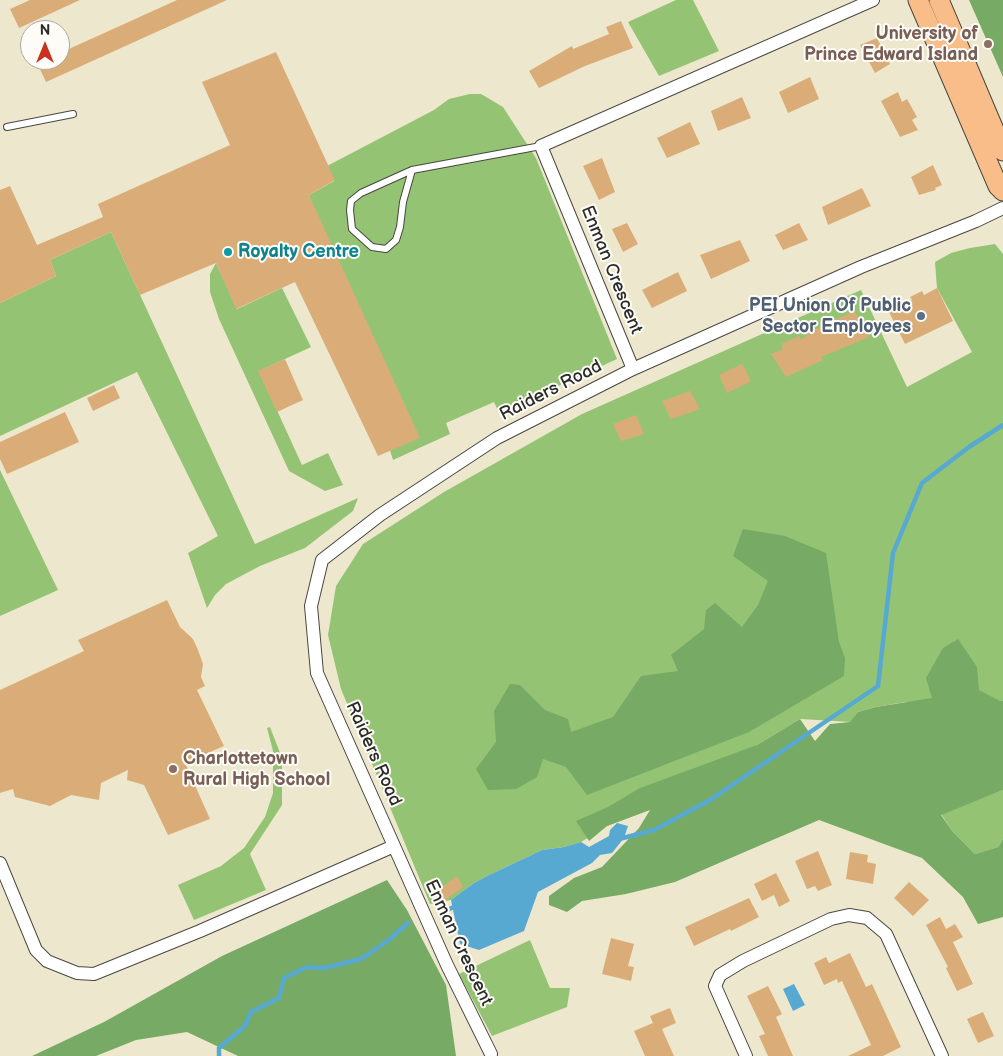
<!DOCTYPE html>
<style>
body{margin:0}
#map{position:relative;width:1003px;height:1056px;overflow:hidden;background:#ede8cd;font-family:"Balsamiq Sans",sans-serif}
canvas{display:block}
.north{position:absolute;left:20px;top:20px;width:50px;height:50px;box-sizing:border-box;background:#fdfcf7;border:1px solid #a9a8a5;border-radius:50%;rotate:0deg;font-size:14px;font-weight:700;line-height:20px;text-align:center;color:#2b2b2b}
.north::after{content:'';display:block;margin:auto;width:18px;height:22px;background:#c8321e;clip-path:polygon(50% 0,100% 100%,50% 72%,0 100%)}
</style>
<div id="map">
<canvas width="1003" height="1056"></canvas>
<div class="north">N</div>
</div>
<script>
const context = document.querySelector('canvas').getContext('2d');
context.lineJoin = 'round';
function fillPath(path, color) {
  context.fillStyle = color;
  context.fill(path, 'evenodd');
}
function poly(rows) {
  const path = new Path2D();
  for (const r of rows) {
    path.moveTo(r[0], r[1]);
    for (let i = 2; i < r.length; i += 2) path.lineTo(r[i], r[i + 1]);
  }
  return path;
}
function strokePath(path, color, width, dash) {
  context.strokeStyle = color;
  context.lineWidth = width;
  context.lineCap = dash ? 'butt' : 'round';
  context.setLineDash(dash || []);
  context.stroke(path);
}
function drawText(font, color, halo, rows, align = 'center') {
  context.font = font + ' "Balsamiq Sans",sans-serif';
  context.lineWidth = 4;
  context.setLineDash([]);
  context.textBaseline = 'middle';
  context.strokeStyle = halo;
  context.fillStyle = color;
  for (const [text, x, y, turn = 0] of rows) {
    context.save();
    context.translate(x, y);
    context.rotate((+turn || 0) * Math.PI / 180);
    context.textAlign = isNaN(turn) ? turn : align;
    if (halo) context.strokeText(text, 0, 0);
    context.fillText(text, 0, 0);
    context.restore();
  }
}
const green = poly([
 [676,0,693,0,719,51,659,76,628,22],
 [470,94,481,94,503,107,536,158,617,359,499,413,494,402,446,423,450,434,393,460,309,195,334,181,327,166,434,110,449,99],
 [111,232,255,544,358,498,353,511,305,548,260,566,226,584,215,595,207,608,188,553,218,536,137,372,0,436,0,303,56,276,50,260],
 [995,244,1003,254,1003,701,905,702,876,707,858,712,851,722,800,719,651,809,607,826,581,842,564,847,542,850,487,876,474,883,451,900,430,904,341,689,328,635,336,586,363,544,444,492,582,414,861,290,907,387,972,352,937,288,935,262,951,253,970,248],
 [216,263,237,309,282,288,311,347,259,371,302,465,328,453,343,485,325,491,289,471,219,319,210,292,210,274],
 [0,470,58,590,0,616],
 [270,727,282,758,282,805,250,854,266,890,194,920,178,885,221,866,244,848,265,817,273,793,273,751,267,728],
 [1003,790,1003,839,998,847,975,854,953,832,941,814],
 [530,940,550,988,570,988,567,1007,492,1036,459,974]
]);
const forest = poly([
 [969,0,1003,0,1003,77],
 [743,529,785,536,826,553,839,642,845,658,844,676,749,732,587,795,566,767,543,759,537,777,516,789,488,790,476,769,496,742,494,711,510,684,520,685,545,710,568,719,571,732,613,717,641,676,678,671,671,655,704,629,706,610,715,603,742,627,758,605,768,581,733,556],
 [958,639,977,667,979,690,1000,701,1003,701,1003,790,941,815,953,832,975,854,998,847,1003,839,1003,917,978,924,963,897,922,858,819,820,675,882,626,894,582,901,567,912,549,905,549,896,574,878,602,867,639,828,650,810,607,826,589,841,576,821,608,807,640,788,757,745,800,719,815,741,830,724,850,722,858,712,876,707,932,698,926,678,943,648],
 [387,880,407,910,446,985,456,1056,238,1056,187,1032,136,1040,96,1056,32,1056,104,1022,222,956]
]);
const water = poly([
 [617,823,628,826,624,838,612,853,600,855,592,863,538,892,524,931,479,950,460,944,451,900,474,883,487,876,542,850,564,847,581,842,589,847,609,836,610,830],
 [794,984,805,1005,793,1011,783,989]
]);
const stream = poly([
 [619,839,654,830,710,800,878,686,893,553,922,483,969,447,1003,425],
 [441,913,458,905],
 [219,1056,219,1048,245,1026,251,1012,279,998,284,978,307,967,324,968,361,959,386,942,408,923]
]);
const building = poly([
 [30,0,80,0,19,28,10,9],
 [177,0,227,0,46,82,37,63,44,60,60,60,60,53],
 [621,21,633,48,585,66,539,88,529,71,572,46,573,49,609,34,606,27],
 [877,38,890,64,875,73,860,45],
 [276,52,335,180,309,195,420,438,378,456,295,282,236,309,216,263,140,295,111,232,50,260,56,276,0,303,0,190,10,186,37,245,103,217,98,204,230,145,202,82],
 [810,77,819,99,788,113,779,92],
 [898,92,902,102,907,99,917,117,912,120,918,130,900,137,881,101],
 [742,97,751,118,718,131,711,111],
 [690,122,700,144,667,158,657,138],
 [602,158,615,192,599,200,583,166],
 [933,165,942,185,935,188,936,190,919,195,911,177],
 [862,188,871,206,828,225,822,207],
 [627,223,638,244,623,252,612,229],
 [799,223,808,240,783,250,775,235],
 [740,240,750,261,711,279,700,255],
 [678,272,687,291,652,308,642,290],
 [937,288,953,321,905,344,889,312,912,300,910,297,922,291,924,295],
 [854,311,869,337,821,357,823,360,786,377,771,354,783,349,781,344,799,336,801,340,812,331],
 [285,359,303,400,277,412,258,371],
 [742,364,751,381,727,393,719,375],
 [114,385,120,398,93,411,87,398],
 [690,391,700,409,671,419,662,401],
 [65,412,79,442,7,474,0,459,0,442],
 [636,415,644,434,621,441,613,424],
 [167,600,180,627,193,639,198,650,203,664,201,677,205,686,197,690,224,746,185,763,210,819,168,835,144,785,127,780,128,770,101,783,99,800,71,795,50,806,15,797,13,789,0,793,0,690,84,651,78,640],
 [818,851,832,885,818,891,815,886,807,889,795,861],
 [850,852,868,855,867,862,876,864,873,884,846,879],
 [776,873,790,901,779,907,774,895,762,901,754,884],
 [457,876,463,887,445,900,438,890],
 [909,882,929,900,913,916,894,898],
 [749,898,759,917,731,931,730,929,694,946,685,927],
 [940,917,946,929,955,924,963,937,953,942,973,984,957,991,946,968,948,967,926,925],
 [611,938,634,944,628,966,634,967,631,981,602,974],
 [850,953,866,987,872,984,901,1047,883,1056,848,1056,871,1045,842,981,838,983,837,979,824,985,814,963,826,957,829,963],
 [768,986,782,1014,776,1017,793,1056,768,1056,759,1036,765,1034,747,996],
 [670,1008,676,1023,662,1029,674,1056,645,1056,634,1031,653,1023,650,1016],
 [983,1012,994,1036,978,1043,967,1019]
]);
const lane = poly([
 [7,127,73,114],
 [412,170,403,202,400,227,396,240,386,249,372,247,352,229,350,210,351,201,361,193,412,170,541,146]
]);
const street = poly([
 [633,369,541,146,873,0],
 [0,863,36,950,47,961,77,973,94,974,200,931,394,846],
 [491,1054,447,965,317,673,311,606,322,560,380,515,497,438,633,369,861,267,976,221,1003,208],
 [746,1056,715,986,720,975,743,961,831,919,849,915,867,918,886,934,942,1056]
]);
const primary = poly([
 [918,0,998,186,1003,191],
 [939,0,1003,151]
]);
const markers = [
 [988,44,5,"#8d6e63"],
 [228,252,5,"#0f9aa8"],
 [921,316,5,"#5c6f8a"],
 [173,769,5,"#8d6e63"]
];
const educationNames = [
 ["University of",978,34],
 ["Prince Edward Island",978,55],
 ["Charlottetown",183,759,"left"],
 ["Rural High School",183,780,"left"]
];
const cultureNames = [
 ["Royalty Centre",238,252]
];
const streetNames = [
 ["Enman Crescent",611,270,68],
 ["Raiders Road",551,391,-27],
 ["Raiders Road",373,754,66],
 ["Enman Crescent",458,943,65]
];
const serviceNames = [
 ["PEI Union Of Public",911,306],
 ["Sector Employees",911,327]
];
fillPath(green, '#94c473');
fillPath(forest, '#77aa65');
fillPath(water, '#57a9d2');
strokePath(stream, '#57a9d2', 4.5);
fillPath(building, '#daad78');
strokePath(lane, '#484743', 8);
strokePath(street, '#484743', 14);
strokePath(primary, '#484743', 21);
strokePath(lane, '#fff', 6);
strokePath(street, '#fff', 12);
strokePath(primary, '#f8bd89', 19);
for (const [x, y, r, color] of markers) {
  const dot = new Path2D();
  dot.arc(x, y, r, 0, 2 * Math.PI);
  context.fillStyle = color;
  context.fill(dot);
  strokePath(dot, '#fdfcf7', 2);
}
drawText('bold 18px', '#785e54', '#fdfcf7', educationNames, 'right');
drawText('bold 18px', '#0d838f', '#fdfcf7', cultureNames, 'left');
drawText('18px', '#2b2b2b', '#fdfcf7', streetNames);
drawText('bold 18px', '#4e5e75', '#fdfcf7', serviceNames, 'right');
</script>
